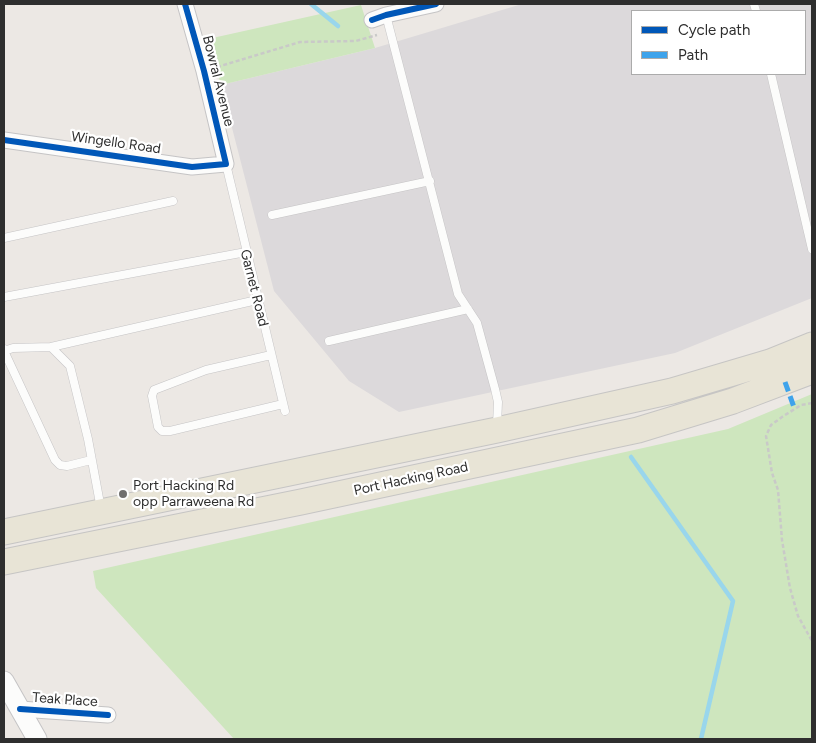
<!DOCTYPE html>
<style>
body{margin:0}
#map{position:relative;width:816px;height:743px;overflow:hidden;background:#ece8e4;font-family:Figtree,sans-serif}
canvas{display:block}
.frame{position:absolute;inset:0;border:5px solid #2e2e2e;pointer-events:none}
.legend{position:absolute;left:631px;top:10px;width:175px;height:65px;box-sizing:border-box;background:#fff;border:1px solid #ababab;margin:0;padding:6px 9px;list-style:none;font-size:15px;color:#2e2e2e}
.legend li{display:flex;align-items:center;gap:10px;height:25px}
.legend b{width:25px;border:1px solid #ababab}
</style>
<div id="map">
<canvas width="816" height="743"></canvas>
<div class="frame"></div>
<ul class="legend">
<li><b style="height:6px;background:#0057b8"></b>Cycle path</li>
<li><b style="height:6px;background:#3ea3eb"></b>Path</li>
</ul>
</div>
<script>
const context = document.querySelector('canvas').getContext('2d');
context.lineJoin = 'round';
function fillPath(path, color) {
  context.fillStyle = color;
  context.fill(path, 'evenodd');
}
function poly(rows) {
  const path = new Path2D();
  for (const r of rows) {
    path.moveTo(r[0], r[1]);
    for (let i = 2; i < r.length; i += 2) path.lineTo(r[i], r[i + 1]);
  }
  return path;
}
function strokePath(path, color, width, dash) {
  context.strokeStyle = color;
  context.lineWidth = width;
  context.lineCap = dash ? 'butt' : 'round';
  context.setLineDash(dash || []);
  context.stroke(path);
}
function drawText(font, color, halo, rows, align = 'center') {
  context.font = font + ' Figtree,sans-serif';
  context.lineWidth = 4.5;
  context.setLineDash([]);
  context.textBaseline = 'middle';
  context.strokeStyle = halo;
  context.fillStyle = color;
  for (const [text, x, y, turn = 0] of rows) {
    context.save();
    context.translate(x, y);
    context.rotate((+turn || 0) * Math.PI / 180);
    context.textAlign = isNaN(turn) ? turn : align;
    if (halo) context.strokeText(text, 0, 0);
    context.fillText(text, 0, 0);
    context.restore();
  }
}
const industrial = poly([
 [522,4,812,4,812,298,675,353,399,412,349,381,274,291,221,85,375,48],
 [632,11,805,11,805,74,632,74]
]);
const green = poly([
 [361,5,375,48,221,85,208,39],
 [812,394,812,739,234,739,96,588,93,571,728,429]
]);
const stream = poly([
 [311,4,338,26],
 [631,457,733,601,701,739]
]);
const path = poly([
 [217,67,300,42,356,41,377,35],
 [812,403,801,405,782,417,771,425,766,436,772,473,778,490,782,540,790,588,798,616,812,641]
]);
const service = poly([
 [754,4,756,11],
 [386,15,458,294,477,323,495,389,498,402,497,425],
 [771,74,812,249],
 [226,164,285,411],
 [272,215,430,181],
 [4,238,173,201],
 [4,297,246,252],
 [329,341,468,309],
 [51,347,257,300],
 [4,349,4,351,13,348,51,347,70,366,88,439,101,509],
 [4,351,55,460,60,465,67,466,91,460],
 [271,355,206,370,154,390,152,396,158,427,162,431,170,431,283,404]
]);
const minor = poly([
 [372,20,386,15,436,4],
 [4,140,192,167,226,164,204,71,185,4],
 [20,709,108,715]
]);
const tertiary = poly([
 [4,681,37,739]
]);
const primary = poly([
 [4,532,497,430,672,391,770,362,812,345],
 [4,562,301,502,638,430,733,401,812,371]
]);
const quiet = poly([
 [785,382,795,410]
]);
const cycleway = poly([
 [372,20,386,15,436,4],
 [4,140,192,167,226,164,204,71,185,4],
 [20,709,108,715]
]);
const markers = [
 [123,494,5,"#706f6e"]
];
const streetNames = [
 ["Bowral Avenue",218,81,76],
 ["Wingello Road",116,143,8],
 ["Garnet Road",254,288,76],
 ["Port Hacking Road",411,479,-12],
 ["Teak Place",65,700,4]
];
const poiNames = [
 ["Port Hacking Rd",133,486],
 ["opp Parraweena Rd",133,502]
];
fillPath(industrial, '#dcd9db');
fillPath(green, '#cee6be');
strokePath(stream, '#99d6ec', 4.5);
strokePath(service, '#c5c4c5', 9);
strokePath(minor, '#c5c4c5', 17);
strokePath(tertiary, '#c5c4c5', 21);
strokePath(primary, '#c6c5c4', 27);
strokePath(path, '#c9c9c8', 2.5, [4, 2.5]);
strokePath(service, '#fcfcfb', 8);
strokePath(minor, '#fcfcfb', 15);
strokePath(tertiary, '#fcfcfb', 19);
strokePath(primary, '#e8e4d6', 25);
strokePath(quiet, '#3ea3eb', 5, [10, 5]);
strokePath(cycleway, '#0057b8', 6);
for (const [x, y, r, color] of markers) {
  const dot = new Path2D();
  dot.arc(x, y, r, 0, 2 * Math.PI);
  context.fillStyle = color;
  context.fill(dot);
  strokePath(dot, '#fff', 2);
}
drawText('14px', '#2e2e2e', '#fff', streetNames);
drawText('14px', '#2e2e2e', '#fff', poiNames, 'left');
</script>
